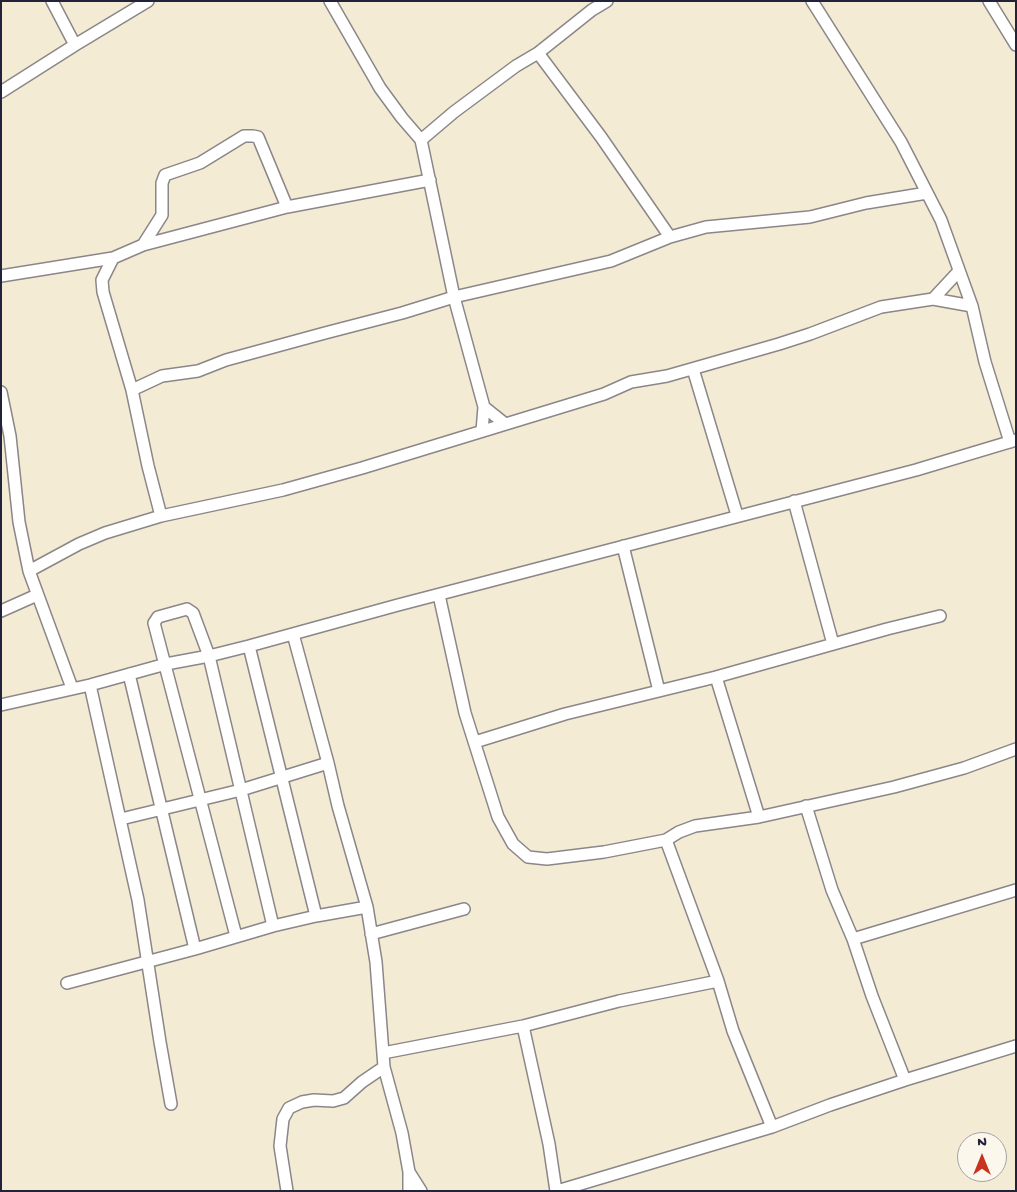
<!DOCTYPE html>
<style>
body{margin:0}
#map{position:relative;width:1017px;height:1192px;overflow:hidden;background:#f4ebd5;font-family:"Gochi Hand",sans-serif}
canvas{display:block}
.frame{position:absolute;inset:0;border:2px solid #22223b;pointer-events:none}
.north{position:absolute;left:957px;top:1132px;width:50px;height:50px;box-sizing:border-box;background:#fbf7ec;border:1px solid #a4a2a5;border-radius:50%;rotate:0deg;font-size:14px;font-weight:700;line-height:20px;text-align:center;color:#22223b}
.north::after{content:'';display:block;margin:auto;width:18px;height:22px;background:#c8321e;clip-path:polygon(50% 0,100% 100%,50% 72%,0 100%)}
</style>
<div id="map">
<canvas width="1017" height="1192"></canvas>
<div class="frame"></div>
<div class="north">N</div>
</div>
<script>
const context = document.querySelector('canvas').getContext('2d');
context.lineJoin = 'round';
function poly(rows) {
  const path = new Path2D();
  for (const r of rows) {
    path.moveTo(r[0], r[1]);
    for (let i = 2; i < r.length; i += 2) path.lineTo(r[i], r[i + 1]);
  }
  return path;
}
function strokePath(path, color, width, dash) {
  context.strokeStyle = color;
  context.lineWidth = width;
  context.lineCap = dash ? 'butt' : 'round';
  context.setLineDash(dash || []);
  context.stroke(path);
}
const minor = poly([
 [330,1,380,88,402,118,421,140,454,297,611,261,670,237,706,227,810,217,866,203,927,193],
 [812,1,901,142,941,220,972,306,985,362,1010,442],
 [989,1,1016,45],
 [75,45,148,1],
 [538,53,601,137,670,237],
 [1,92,75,45,52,1],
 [421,140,454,112,516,66,538,53,592,10,607,1],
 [143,245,162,215,162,183,165,175,200,163,244,136,253,136,258,137,287,207],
 [1,276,113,258],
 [933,299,959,271],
 [693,369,737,515],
 [132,390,162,376,198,371,226,360,325,333,402,313,454,297,484,407,482,431],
 [1,392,10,436,19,522,29,571,72,688],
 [484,407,504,423],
 [794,501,833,644],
 [161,516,283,490,362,468,604,394,631,382,667,376,779,344,810,334,881,307,933,299,972,306],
 [623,546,659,691],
 [29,571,79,544,105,533,161,516,148,466,132,390,103,292,102,280,113,258,143,245,287,207,430,180],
 [439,595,465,713,498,817,513,844,528,857,547,859,604,852,666,840,679,832,695,826,759,817,894,787,964,768,1016,749],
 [1,611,37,595],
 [293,634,328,763,338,806,367,907,376,962,384,1067,402,1133,409,1172,409,1191],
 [249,646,316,916],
 [129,674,195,949],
 [716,677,759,817],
 [90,685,138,900,160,1042,171,1104],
 [1,705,90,685,166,664,209,656,249,646,398,605,916,470,1016,440],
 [475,742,565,714,716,677,887,629,940,616],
 [806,806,832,890,853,939,872,996,905,1080],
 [121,819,241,790,328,763],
 [666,840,718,981,733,1031,772,1127],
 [371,934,464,909],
 [236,936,154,623,158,617,187,609,193,613,209,656,273,926],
 [853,939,1016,890],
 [67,983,195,949,273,926,316,916,367,907],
 [523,1026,549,1144,556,1191],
 [383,1053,523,1026,619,1001,718,981],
 [409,1172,421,1191],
 [287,1191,280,1146,283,1119,289,1108,302,1102,314,1100,333,1101,344,1098,362,1082,384,1067],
 [557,1191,772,1127,830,1105,905,1080,1016,1046]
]);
strokePath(minor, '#8b8688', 14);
strokePath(minor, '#fff', 11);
</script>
